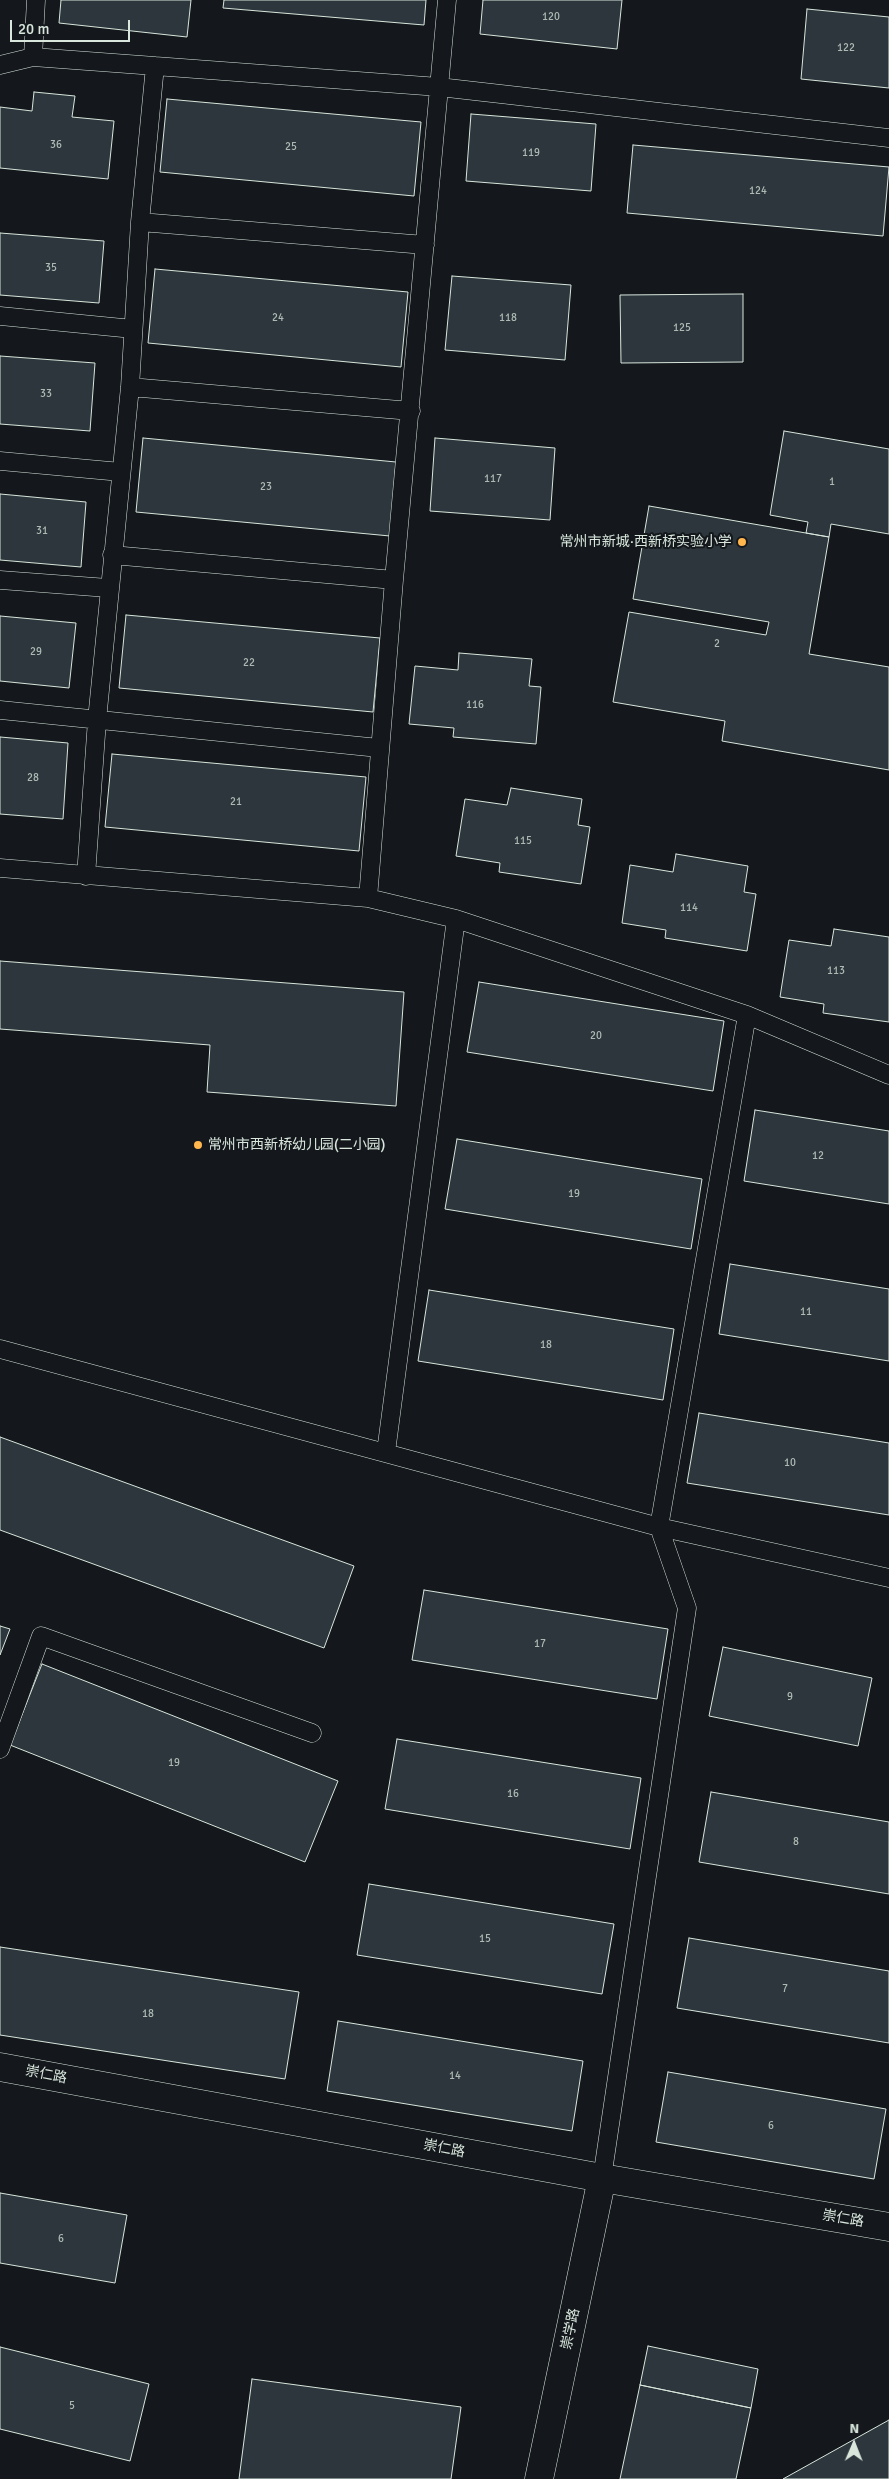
<!DOCTYPE html>
<meta charset="utf-8">
<style>
body{margin:0}
#map{position:relative;width:889px;height:2479px;overflow:hidden;background:#14181c;font-family:Signika,sans-serif}
canvas{display:block}
.north{position:absolute;left:829px;top:2419px;width:50px;height:50px;-webkit-text-stroke:4px #14181c;paint-order:stroke;rotate:1deg;font-size:14px;font-weight:700;line-height:20px;text-align:center;color:#d8e6dc}
.north::after{content:'';display:block;margin:auto;width:18px;height:22px;background:#d8e6dc;clip-path:polygon(50% 0,100% 100%,50% 72%,0 100%)}
.scale{position:absolute;left:10px;top:20px;width:120px;height:22px;box-sizing:border-box;border:2px solid #d8e6dc;border-top:0;padding-left:6px;font-size:15px;line-height:18px;white-space:nowrap;color:#d8e6dc;-webkit-text-stroke:4px #14181c;paint-order:stroke}
</style>
<div id="map">
<canvas width="889" height="2479"></canvas>
<div class="north">N</div>
<div class="scale">20 m</div>
</div>
<script>
const context = document.querySelector('canvas').getContext('2d');
context.lineJoin = 'round';
function fillPath(path, color) {
  context.fillStyle = color;
  context.fill(path, 'evenodd');
}
function poly(rows) {
  const path = new Path2D();
  for (const r of rows) {
    path.moveTo(r[0], r[1]);
    for (let i = 2; i < r.length; i += 2) path.lineTo(r[i], r[i + 1]);
  }
  return path;
}
function strokePath(path, color, width, dash) {
  context.strokeStyle = color;
  context.lineWidth = width;
  context.lineCap = dash ? 'butt' : 'round';
  context.setLineDash(dash || []);
  context.stroke(path);
}
function drawText(font, color, halo, rows, align = 'center') {
  context.font = font + ' Signika,"Noto Sans SC",sans-serif';
  context.lineWidth = 4;
  context.setLineDash([]);
  context.textBaseline = 'middle';
  context.strokeStyle = halo;
  context.fillStyle = color;
  for (const [text, x, y, turn = 0] of rows) {
    context.save();
    context.translate(x, y);
    context.rotate((+turn || 0) * Math.PI / 180);
    context.textAlign = isNaN(turn) ? turn : align;
    if (halo) context.strokeText(text, 0, 0);
    context.fillText(text, 0, 0);
    context.restore();
  }
}
const building = poly([
 [61,0,191,0,187,37,59,23,61,0],
 [224,0,426,0,424,25,223,8,224,0],
 [483,0,622,0,617,49,480,34,483,0],
 [807,9,889,17,889,88,801,79,807,9],
 [34,92,75,96,72,117,114,121,108,179,0,168,0,107,32,111,34,92],
 [167,99,421,122,414,196,160,172,167,99],
 [471,114,596,124,591,191,466,181,471,114],
 [633,145,889,167,883,236,627,213,633,145],
 [0,233,104,241,99,303,0,295,0,233],
 [155,269,408,292,401,367,148,343,155,269],
 [452,276,571,285,565,360,445,350,452,276],
 [743,294,743,362,621,363,620,295,743,294],
 [0,356,95,363,90,431,0,424,0,356],
 [784,431,889,449,889,534,831,524,829,537,806,533,808,522,770,515,784,431],
 [143,438,396,462,390,536,136,512,143,438],
 [435,438,555,448,550,520,430,511,435,438],
 [0,494,86,502,81,567,0,560,0,494],
 [649,506,829,537,809,654,889,667,889,770,722,741,725,721,613,702,629,612,766,635,769,622,633,599,649,506],
 [126,615,380,638,373,712,119,688,126,615],
 [0,616,76,623,69,688,0,681,0,616],
 [459,653,532,659,529,686,541,687,536,744,453,737,454,728,409,724,415,666,458,670,459,653],
 [0,737,68,743,63,819,0,814,0,737],
 [112,754,366,777,359,851,105,827,112,754],
 [511,788,582,799,578,825,590,827,581,884,499,872,500,863,456,856,465,799,507,805,511,788],
 [676,854,748,866,744,892,756,894,747,951,665,938,666,930,622,923,630,865,673,872,676,854],
 [834,929,889,937,889,1022,823,1013,824,1004,780,997,789,940,831,946,834,929],
 [0,961,404,992,396,1106,207,1092,210,1045,0,1029,0,961],
 [479,982,724,1021,713,1091,467,1052,479,982],
 [755,1110,889,1131,889,1204,744,1181,755,1110],
 [457,1139,702,1179,691,1249,445,1209,457,1139],
 [730,1264,889,1289,889,1361,719,1334,730,1264],
 [429,1290,674,1329,663,1400,418,1361,429,1290],
 [699,1413,889,1443,889,1515,687,1483,699,1413],
 [0,1437,354,1566,324,1648,0,1530,0,1437],
 [424,1590,668,1629,657,1699,412,1660,424,1590],
 [0,1626,10,1629,0,1655,0,1626],
 [723,1647,872,1678,858,1746,709,1716,723,1647],
 [42,1664,338,1781,305,1862,10,1745,42,1664],
 [397,1739,641,1778,630,1849,385,1809,397,1739],
 [711,1792,889,1822,889,1894,699,1862,711,1792],
 [369,1884,614,1924,602,1994,357,1955,369,1884],
 [689,1938,889,1971,889,2043,677,2008,689,1938],
 [0,1947,299,1992,285,2079,0,2035,0,1947],
 [338,2021,583,2061,572,2131,327,2091,338,2021],
 [668,2072,886,2109,874,2179,656,2142,668,2072],
 [0,2193,127,2215,115,2283,0,2263,0,2193],
 [648,2346,758,2369,751,2408,640,2385,648,2346],
 [0,2347,149,2384,130,2461,0,2429,0,2347],
 [252,2379,461,2407,451,2479,239,2479,252,2379],
 [640,2385,751,2408,736,2479,620,2479,640,2385],
 [889,2420,889,2479,783,2479,889,2420]
]);
const service = poly([
 [33,57,36,0],
 [0,65,33,57,439,87,889,138],
 [140,222,425,245],
 [0,316,133,329],
 [130,387,411,411],
 [0,461,121,472],
 [112,555,394,580],
 [0,580,108,588],
 [0,710,379,748],
 [0,868,368,898,456,919,747,1015,889,1075],
 [86,876,97,720,130,387,140,222,155,66],
 [368,898,394,580,447,0],
 [0,1349,659,1527,889,1578],
 [386,1452,456,919],
 [0,1749,41,1636,312,1733],
 [602,2178,687,1608,659,1527,747,1015]
]);
const minor = poly([
 [0,2067,602,2178,889,2227],
 [539,2479,602,2178]
]);
const markers = [
 [742,542,5,"#ffb74d"],
 [198,1145,5,"#ffb74d"]
];
const numberNames = [
 ["120",551,17],
 ["122",846,48],
 ["36",56,145],
 ["25",291,147],
 ["119",531,153],
 ["124",758,191],
 ["35",51,268],
 ["24",278,318],
 ["118",508,318],
 ["125",682,328],
 ["33",46,394],
 ["117",493,479],
 ["1",832,482],
 ["23",266,487],
 ["31",42,531],
 ["2",717,644],
 ["29",36,652],
 ["22",249,663],
 ["116",475,705],
 ["28",33,778],
 ["21",236,802],
 ["115",523,841],
 ["114",689,908],
 ["113",836,971],
 ["20",596,1036],
 ["12",818,1156],
 ["19",574,1194],
 ["11",806,1312],
 ["18",546,1345],
 ["10",790,1463],
 ["17",540,1644],
 ["9",790,1697],
 ["19",174,1763],
 ["16",513,1794],
 ["8",796,1842],
 ["15",485,1939],
 ["7",785,1989],
 ["18",148,2014],
 ["14",455,2076],
 ["6",771,2126],
 ["6",61,2239],
 ["5",72,2406]
];
const poiNames = [
 ["常州市新城·西新桥实验小学",732,542],
 ["常州市西新桥幼儿园(二小园)",208,1145,"left"]
];
const streetNames = [
 ["崇仁路",46,2075,11],
 ["崇仁路",444,2149,11],
 ["崇仁路",843,2219,10],
 ["崇学路",571,2329,-78]
];
fillPath(building, '#2c363c');
strokePath(building, '#d8e6dc', 1);
strokePath(service, '#d8e6dc', 19);
strokePath(minor, '#d8e6dc', 29);
strokePath(service, '#14181c', 18);
strokePath(minor, '#14181c', 28);
for (const [x, y, r, color] of markers) {
  const dot = new Path2D();
  dot.arc(x, y, r, 0, 2 * Math.PI);
  context.fillStyle = color;
  context.fill(dot);
  strokePath(dot, '#14181c', 2);
}
drawText('11px', '#adbab4', null, numberNames);
drawText('14px', '#d8e6dc', '#14181c', poiNames, 'right');
drawText('14px', '#d8e6dc', '#14181c', streetNames);
</script>
